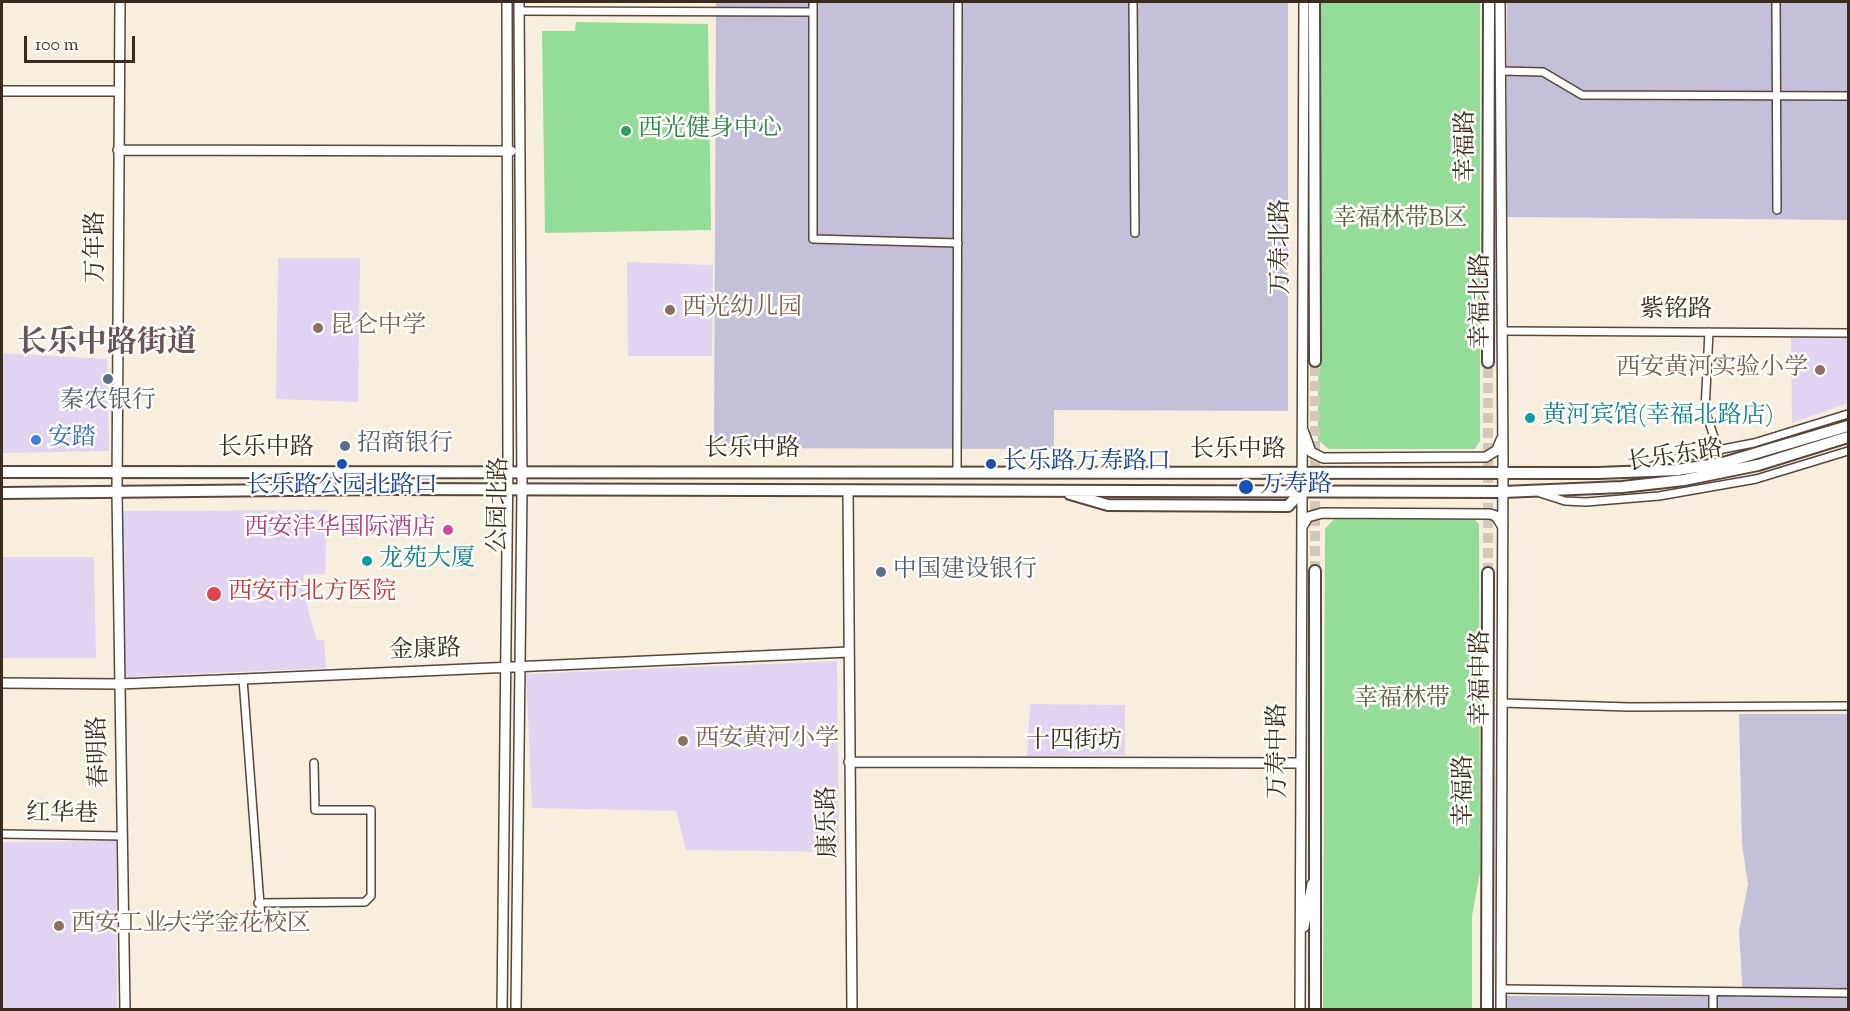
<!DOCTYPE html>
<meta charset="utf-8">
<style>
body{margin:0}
#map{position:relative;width:1850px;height:1011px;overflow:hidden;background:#f8eede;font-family:"Sorts Mill Goudy",serif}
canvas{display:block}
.frame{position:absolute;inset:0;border:3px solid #3b2a1e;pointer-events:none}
.scale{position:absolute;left:24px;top:36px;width:111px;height:27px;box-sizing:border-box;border:3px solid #3b2a1e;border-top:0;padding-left:8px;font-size:18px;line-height:21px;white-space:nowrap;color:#3b2a1e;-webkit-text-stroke:4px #fdfcf7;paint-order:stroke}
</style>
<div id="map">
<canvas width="1850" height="1011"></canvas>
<div class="frame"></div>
<div class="scale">100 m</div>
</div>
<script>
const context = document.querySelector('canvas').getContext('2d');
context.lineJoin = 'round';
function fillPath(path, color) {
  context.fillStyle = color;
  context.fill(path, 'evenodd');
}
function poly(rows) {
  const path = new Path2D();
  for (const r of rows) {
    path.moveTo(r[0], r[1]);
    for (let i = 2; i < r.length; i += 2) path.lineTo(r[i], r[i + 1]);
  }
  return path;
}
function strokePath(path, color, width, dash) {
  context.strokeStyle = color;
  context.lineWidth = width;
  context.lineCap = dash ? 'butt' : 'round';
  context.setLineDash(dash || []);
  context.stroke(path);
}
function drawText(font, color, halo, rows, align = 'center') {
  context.font = font + ' "Sorts Mill Goudy","Noto Serif SC",serif';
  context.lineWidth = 5;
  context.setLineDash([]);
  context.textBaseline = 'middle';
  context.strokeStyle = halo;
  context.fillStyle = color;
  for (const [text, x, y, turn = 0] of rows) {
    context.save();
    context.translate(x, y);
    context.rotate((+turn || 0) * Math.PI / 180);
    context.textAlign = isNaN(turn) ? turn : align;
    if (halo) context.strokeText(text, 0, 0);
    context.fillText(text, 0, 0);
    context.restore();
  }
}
const built = poly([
 [278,258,360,258,358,402,276,399],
 [627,262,713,265,712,356,628,356],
 [1848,334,1848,403,1792,423,1791,337],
 [2,353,107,359,109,451,2,453],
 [327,510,325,574,303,575,309,614,317,640,324,640,326,668,121,677,121,511],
 [2,557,94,557,96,658,2,658],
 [837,661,839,852,686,850,676,811,532,808,526,674],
 [1030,704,1125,705,1125,755,1027,756],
 [116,841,117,1009,2,1009,2,842]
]);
const industrial = poly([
 [716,2,1288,2,1288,411,1054,410,1054,449,714,448],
 [1507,2,1848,2,1848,220,1507,217],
 [1739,714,1848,714,1848,1009,1506,1010,1506,996,1743,997,1739,931,1748,884,1742,844]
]);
const green = poly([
 [1320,2,1480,2,1480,441,1475,449,1329,449,1318,440],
 [576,22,708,24,711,230,545,233,542,31,575,31],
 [1334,519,1474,519,1479,524,1480,872,1472,916,1472,1009,1323,1009,1325,529]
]);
const primaryTunnel = poly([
 [1315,571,1315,361],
 [1488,573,1488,362]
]);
const street = poly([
 [813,2,813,239,958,243],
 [1133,2,1135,233],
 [1776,2,1777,210],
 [519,11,813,12],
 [1501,71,1543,72,1582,95,1848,96],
 [1503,331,1848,333],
 [1709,332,1705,410,1719,452],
 [1646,469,1666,460,1754,443,1848,414],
 [957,473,958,2],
 [1540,493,1565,501,1586,502,1659,496,1756,479,1848,451],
 [1502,703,1629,707,1848,706],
 [2,834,123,836],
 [258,903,365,902,371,896,371,810,315,810,314,763],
 [158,924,166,920,261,918,243,679],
 [1501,989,1848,993],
 [1713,993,1713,1010]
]);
const secondary = poly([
 [120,2,117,493,125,1010],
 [1500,2,1503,461,1501,1010],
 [2,91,119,91],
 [118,150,511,151],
 [1303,430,1311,452,1323,458,1486,457,1497,450,1501,440],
 [848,490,852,1010],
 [1302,527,1308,517,1322,513,1490,514,1496,516,1503,527],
 [2,683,119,684,243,679,849,652],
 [849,762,1299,763],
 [1304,927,1312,884],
 [502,1010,508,456,507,2],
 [516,1010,522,490,519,2],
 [1300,1010,1304,2]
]);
const primary = poly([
 [1314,2,1315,361],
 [1488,362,1489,2],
 [2,472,1598,473,1677,470,1723,463,1848,426],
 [2,493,386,489,1503,492,1622,487,1684,480,1758,465,1848,437],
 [1070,494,1108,505,1288,506,1301,492],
 [1315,571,1315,1010],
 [1487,1010,1488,573]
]);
const markers = [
 [626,131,6,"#2e9e5b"],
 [670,310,6,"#8d6e63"],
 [318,328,6,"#8d6e63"],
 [1820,370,6,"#8d6e63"],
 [108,379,6,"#5c6f8a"],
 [1530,418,6,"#0f9aa8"],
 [36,440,6,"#3f7fe0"],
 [345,446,6,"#5c6f8a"],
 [342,464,6,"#1a4fb4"],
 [991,464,6,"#1a4fb4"],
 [1246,487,8,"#1a4fb4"],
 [448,530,6,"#d1479c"],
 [367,561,6,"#0f9aa8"],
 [881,572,6,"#5c6f8a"],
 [214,594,8,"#e0444e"],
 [683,741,6,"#8d6e63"],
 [59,926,6,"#8d6e63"]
];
const leisureNames = [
 ["西光健身中心",638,131]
];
const streetNames = [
 ["幸福路",1468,146,-90],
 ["万年路",98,247,-90],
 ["万寿北路",1283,247,-90],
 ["幸福北路",1483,301,-90],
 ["紫铭路",1676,312],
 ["长乐中路",266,450],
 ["长乐中路",752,451],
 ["长乐中路",1238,452],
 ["长乐东路",1675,458,-9],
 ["公园北路",501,505,-89],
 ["金康路",425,652,-2],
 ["幸福中路",1483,678,-90],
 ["十四街坊",1074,743],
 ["万寿中路",1280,751,-90],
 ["春明路",101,752,-92],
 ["幸福路",1466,791,-90],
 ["红华巷",62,816,1],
 ["康乐路",830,822,-91]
];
const parkNames = [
 ["幸福林带B区",1400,221],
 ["幸福林带",1402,701]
];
const educationNames = [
 ["西光幼儿园",682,310],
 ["昆仑中学",330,328],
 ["西安黄河实验小学",1808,370,"right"],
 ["西安黄河小学",695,741],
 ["西安工业大学金花校区",71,926]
];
const serviceNames = [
 ["秦农银行",108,403,"center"],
 ["招商银行",357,446],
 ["中国建设银行",893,572]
];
const cultureNames = [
 ["黄河宾馆(幸福北路店)",1542,418],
 ["龙苑大厦",379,561]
];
const shopNames = [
 ["安踏",48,440]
];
const transitNames = [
 ["长乐路万寿路口",1003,464],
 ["万寿路",1260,487],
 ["长乐路公园北路口",342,488,"center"]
];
const hotelNames = [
 ["西安沣华国际酒店",436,530]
];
const healthNames = [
 ["西安市北方医院",228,594]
];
const districtNames = [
 ["长乐中路街道",107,346]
];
fillPath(built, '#e1d4f3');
fillPath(industrial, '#c5c0da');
fillPath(green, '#93dd99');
strokePath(primaryTunnel, '#d2c7b8', 10, [10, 5]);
strokePath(street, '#57473b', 10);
strokePath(secondary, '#57473b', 12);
strokePath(primary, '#57473b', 14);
strokePath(street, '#fff', 7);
strokePath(secondary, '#fff', 9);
strokePath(primary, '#fff', 10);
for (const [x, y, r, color] of markers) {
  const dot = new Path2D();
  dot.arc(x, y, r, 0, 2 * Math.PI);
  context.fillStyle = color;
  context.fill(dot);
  strokePath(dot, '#fdfcf7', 2);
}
drawText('24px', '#27864d', '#fdfcf7', leisureNames, 'left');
drawText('24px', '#3b2a1e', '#fdfcf7', streetNames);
drawText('24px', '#556043', '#fdfcf7', parkNames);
drawText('24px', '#785e54', '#fdfcf7', educationNames, 'left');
drawText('24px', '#4e5e75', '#fdfcf7', serviceNames, 'left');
drawText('24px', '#0d838f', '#fdfcf7', cultureNames, 'left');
drawText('24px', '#366cbe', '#fdfcf7', shopNames, 'left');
drawText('24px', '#164399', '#fdfcf7', transitNames, 'left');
drawText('24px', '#b23c85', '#fdfcf7', hotelNames, 'right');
drawText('24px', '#be3a42', '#fdfcf7', healthNames, 'left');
drawText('bold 30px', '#67545b', '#fdfcf7', districtNames);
</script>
